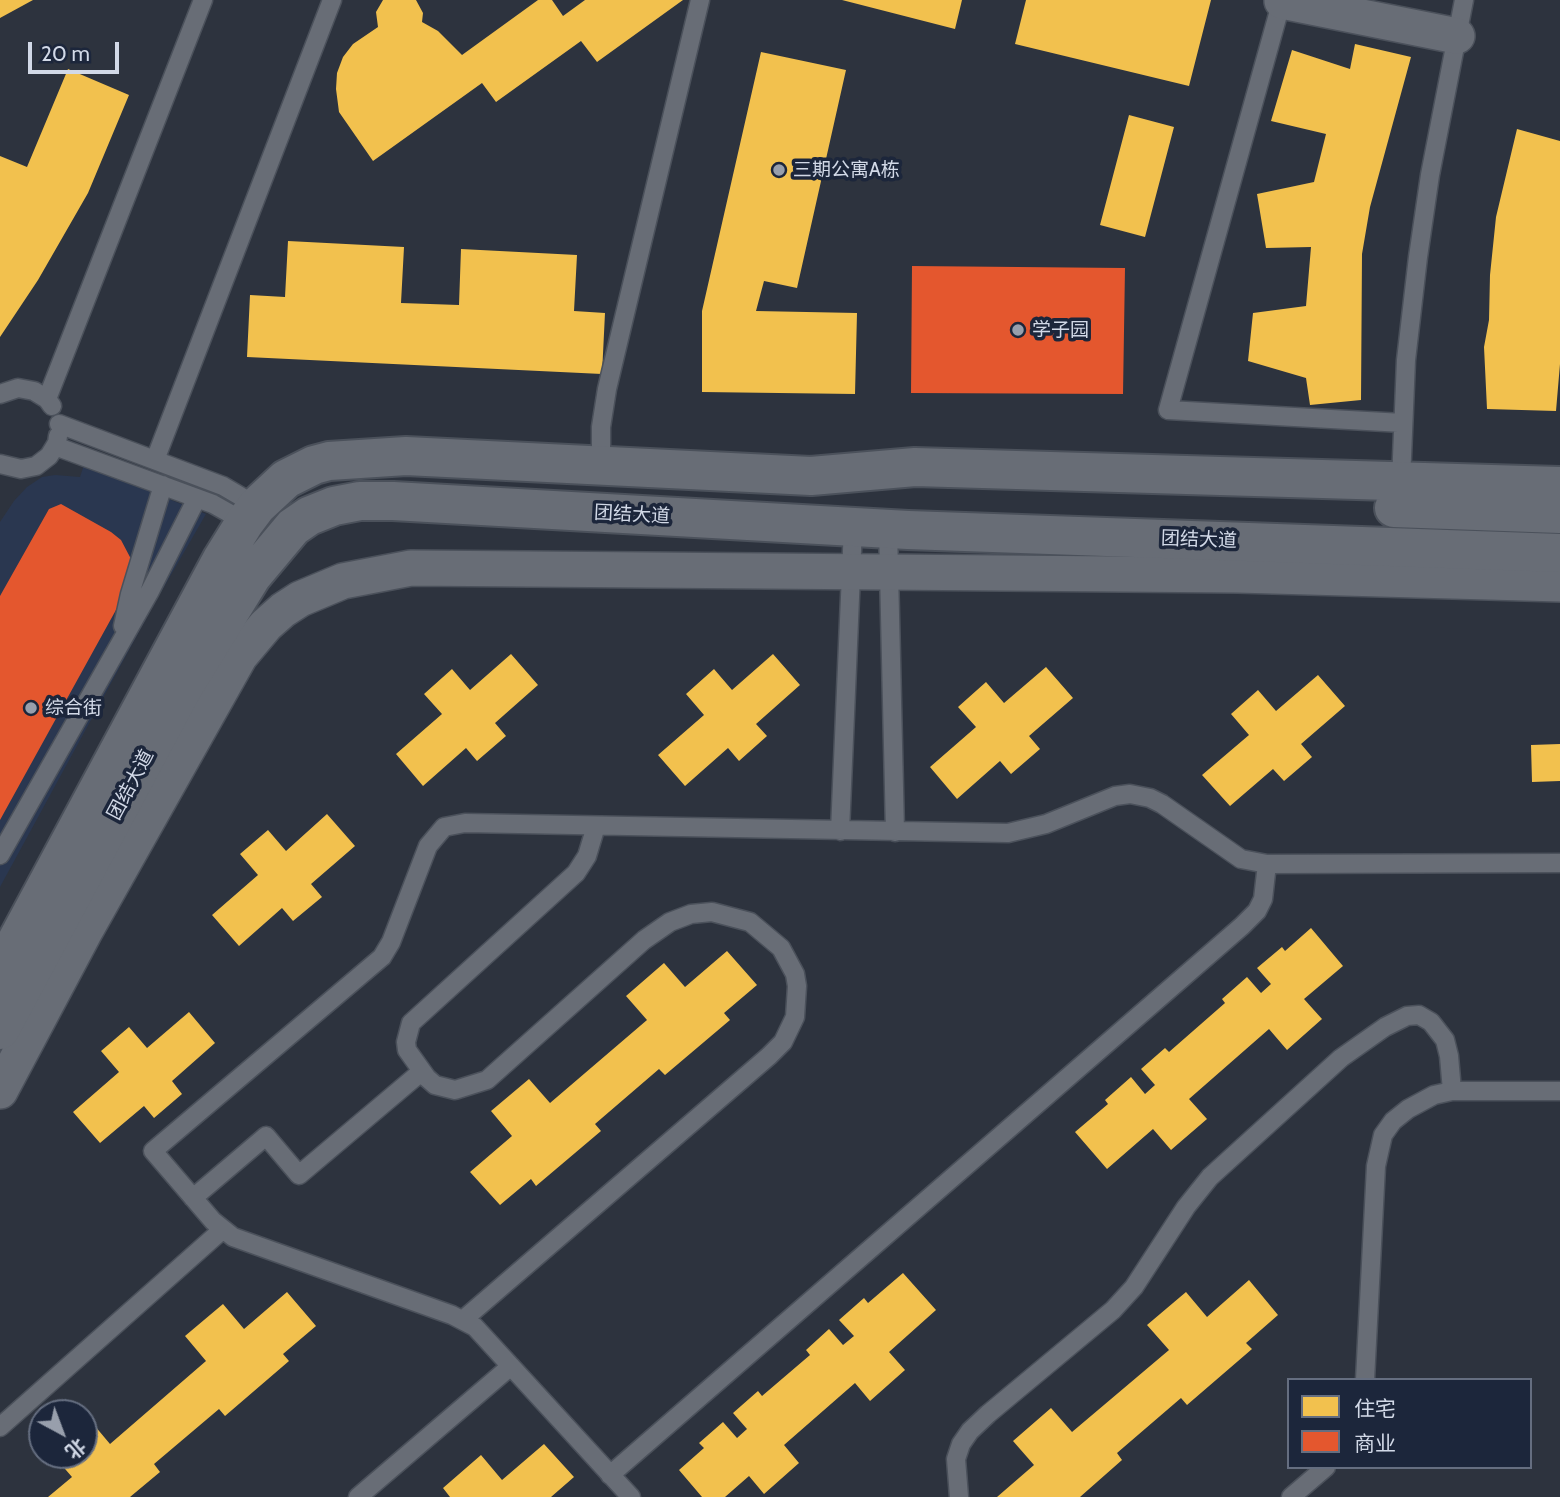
<!DOCTYPE html>
<meta charset="utf-8">
<style>
body{margin:0}
#map{position:relative;width:1560px;height:1497px;overflow:hidden;background:#2d333e;font-family:Cabin,"Noto Sans SC",sans-serif}
canvas{display:block}
.legend{position:absolute;left:1287px;top:1378px;width:245px;height:91px;box-sizing:border-box;background:#1c263b;border:2px solid #656e80;margin:0;padding:9px 12px;list-style:none;font-size:21px;color:#d2d9e7}
.legend li{display:flex;align-items:center;gap:14px;height:35px}
.legend b{width:35px;border:2px solid #656e80}
.north{position:absolute;left:28px;top:1399px;width:70px;height:70px;box-sizing:border-box;background:#1c263b;border:2px solid #656e80;border-radius:50%;rotate:139deg;font-size:19px;font-weight:700;line-height:28px;text-align:center;color:#d2d9e7}
.north::after{content:'';display:block;margin:auto;width:24px;height:32px;background:#989fac;clip-path:polygon(50% 0,100% 100%,50% 72%,0 100%)}
.scale{position:absolute;left:28px;top:42px;width:91px;height:32px;box-sizing:border-box;border:4px solid #d2d9e7;border-top:0;padding-left:9px;font-size:21px;line-height:24px;white-space:nowrap;color:#d2d9e7;-webkit-text-stroke:5px #1c263b;paint-order:stroke}
</style>
<div id="map">
<canvas width="1560" height="1497"></canvas>
<ul class="legend">
<li><b style="height:19px;background:#f2c14e"></b>住宅</li>
<li><b style="height:19px;background:#e4572e"></b>商业</li>
</ul>
<div class="north">北</div>
<div class="scale">20 m</div>
</div>
<script>
const context = document.querySelector('canvas').getContext('2d');
context.lineJoin = 'round';
function fillPath(path, color) {
  context.fillStyle = color;
  context.fill(path, 'evenodd');
}
function poly(rows) {
  const path = new Path2D();
  for (const r of rows) {
    path.moveTo(r[0], r[1]);
    for (let i = 2; i < r.length; i += 2) path.lineTo(r[i], r[i + 1]);
  }
  return path;
}
function strokePath(path, color, width, dash) {
  context.strokeStyle = color;
  context.lineWidth = width;
  context.lineCap = dash ? 'butt' : 'round';
  context.setLineDash(dash || []);
  context.stroke(path);
}
function drawText(font, color, halo, rows, align = 'center') {
  context.font = font + ' Cabin,"Noto Sans SC",sans-serif';
  context.lineWidth = 7;
  context.setLineDash([]);
  context.textBaseline = 'middle';
  context.strokeStyle = halo;
  context.fillStyle = color;
  for (const [text, x, y, turn = 0] of rows) {
    context.save();
    context.translate(x, y);
    context.rotate((+turn || 0) * Math.PI / 180);
    context.textAlign = isNaN(turn) ? turn : align;
    if (halo) context.strokeText(text, 0, 0);
    context.fillText(text, 0, 0);
    context.restore();
  }
}
const built = poly([
 [84,465,206,514,153,606,0,887,0,522,14,501,27,487,42,477,55,475,80,477]
]);
const homes = poly([
 [0,0,33,0,0,18],
 [383,0,416,0,423,13,422,22,438,31,462,55,538,0,552,0,563,16,585,0,683,0,597,62,581,41,496,102,482,83,373,161,339,112,336,89,337,73,343,57,353,44,378,27,376,12],
 [842,0,962,0,955,29],
 [1026,0,1211,0,1189,86,1015,44],
 [1355,44,1411,57,1370,207,1362,254,1361,400,1310,405,1306,378,1248,361,1253,313,1306,306,1311,247,1266,248,1257,194,1314,182,1326,134,1271,121,1292,50,1350,69],
 [761,52,846,70,797,288,764,281,756,311,857,313,855,394,702,392,702,311],
 [68,69,129,95,88,193,38,280,0,337,0,156,27,167],
 [1129,115,1174,127,1145,237,1100,225],
 [1517,129,1560,141,1560,364,1556,411,1487,409,1484,347,1489,320,1490,275,1496,217],
 [288,241,404,247,401,303,459,305,461,249,577,255,574,311,605,313,602,374,247,357,250,295,285,297],
 [511,654,538,685,495,723,506,736,477,761,466,748,423,786,396,754,442,714,424,694,452,669,470,690],
 [773,654,800,685,756,724,767,736,739,761,728,748,685,786,658,755,704,715,686,694,714,669,732,690],
 [1046,667,1073,698,1029,736,1040,749,1011,774,1000,761,957,799,930,767,976,727,958,707,986,682,1004,703],
 [1318,675,1345,706,1301,744,1312,757,1284,781,1273,769,1230,806,1202,775,1249,735,1231,714,1258,690,1276,711],
 [1560,744,1560,781,1532,782,1531,745],
 [327,814,355,846,311,884,322,897,293,921,282,908,239,946,212,915,258,875,240,854,268,830,286,851],
 [1311,928,1343,966,1304,999,1322,1019,1287,1050,1269,1029,1189,1099,1207,1119,1171,1150,1153,1129,1107,1169,1075,1132,1108,1104,1105,1100,1131,1077,1145,1094,1155,1085,1141,1069,1165,1048,1169,1052,1225,1003,1222,999,1247,977,1261,993,1271,984,1257,968,1282,947,1285,951],
 [727,951,757,985,724,1013,730,1020,665,1075,659,1069,595,1124,601,1131,536,1186,531,1179,500,1205,470,1172,512,1136,491,1111,529,1079,550,1103,647,1020,626,996,664,963,685,987],
 [189,1012,215,1043,172,1081,182,1094,154,1118,144,1106,100,1143,73,1112,119,1072,101,1051,129,1027,147,1048],
 [903,1273,936,1310,889,1352,905,1370,870,1401,855,1383,784,1445,799,1463,764,1494,749,1476,725,1497,702,1497,679,1470,704,1448,699,1443,723,1422,737,1438,747,1429,733,1413,758,1391,762,1396,810,1355,806,1350,829,1329,843,1345,854,1336,839,1320,864,1298,868,1303],
 [1249,1280,1278,1315,1246,1343,1252,1349,1187,1405,1181,1398,1117,1453,1122,1460,1080,1497,997,1497,1034,1465,1013,1441,1051,1408,1072,1432,1169,1350,1147,1325,1186,1292,1207,1317],
 [287,1292,316,1326,283,1354,289,1361,225,1416,219,1409,154,1464,160,1472,130,1497,48,1497,72,1477,53,1455,84,1455,84,1423,89,1419,110,1444,206,1361,185,1336,223,1304,244,1329],
 [544,1444,574,1477,551,1497,450,1497,443,1488,481,1455,502,1480]
]);
const shops = poly([
 [912,266,1125,268,1123,394,911,393],
 [61,504,111,532,121,540,131,559,127,590,0,820,0,596,49,509]
]);
const lane = poly([
 [1282,0,1168,410,1403,423],
 [0,394,18,388,34,391,47,399,52,406],
 [47,399,203,0],
 [59,424,223,486,257,506],
 [55,446,213,504,245,522],
 [155,460,332,0],
 [0,464,21,469,36,466,49,456,57,443,58,436],
 [601,465,601,427,607,389,700,0],
 [1401,481,1406,360,1418,257,1430,175,1464,0],
 [888,528,895,832],
 [123,626,130,594,163,485],
 [840,831,853,527],
 [0,855,150,591,197,498],
 [193,1198,266,1136,299,1175,421,1072],
 [464,1319,769,1056,783,1042,795,1017,797,986,795,974,781,948,750,922,712,912,691,914,670,922,644,940,487,1080,455,1090,435,1085,427,1078,407,1050,406,1042,411,1023,576,873,587,856,596,826],
 [1365,1380,1376,1166,1383,1135,1393,1121,1408,1109,1434,1095,1452,1091,1560,1091],
 [0,1427,222,1230],
 [610,1475,1242,926,1257,911,1263,899,1267,864],
 [358,1497,511,1366],
 [631,1497,475,1327,452,1315,233,1237,213,1221,153,1151,382,957,391,942,428,846,444,827,465,823,1008,833,1046,824,1115,796,1130,794,1150,798,1162,804,1241,859,1267,864,1560,863],
 [959,1497,956,1459,961,1444,970,1431,988,1414,1113,1310,1134,1287,1186,1207,1210,1177,1341,1058,1385,1027,1407,1016,1419,1015,1431,1022,1445,1040,1449,1056,1452,1091],
 [1291,1497,1326,1467]
]);
const street = poly([
 [1282,1,1457,36],
 [0,1091,84,933,240,656,266,625,283,610,300,599,343,581,411,568,1237,575,1560,584]
]);
const secondary = poly([
 [1394,508,1560,514],
 [0,972,222,559,245,522,257,506,286,479,314,465,329,461,406,456,811,476,915,467,1560,486],
 [0,1030,183,688,252,576,293,527,309,516,334,506,360,501,393,501,908,530,1560,553]
]);
const markers = [
 [779,170,7,"#989fac"],
 [1018,330,7,"#989fac"],
 [31,708,7,"#989fac"]
];
const poiNames = [
 ["三期公寓A栋",793,170],
 ["学子园",1032,330],
 ["综合街",45,708]
];
const streetNames = [
 ["团结大道",632,515,3],
 ["团结大道",1199,540,2],
 ["团结大道",131,785,-62]
];
fillPath(built, '#2a3750');
fillPath(homes, '#f2c14e');
fillPath(shops, '#e4572e');
strokePath(lane, '#4b515b', 21);
strokePath(street, '#4b515b', 38);
strokePath(secondary, '#4b515b', 42);
strokePath(lane, '#686d76', 18);
strokePath(street, '#686d76', 35);
strokePath(secondary, '#686d76', 38);
for (const [x, y, r, color] of markers) {
  const dot = new Path2D();
  dot.arc(x, y, r, 0, 2 * Math.PI);
  context.fillStyle = color;
  context.fill(dot);
  strokePath(dot, '#1c263b', 2.5);
}
drawText('19px', '#d2d9e7', '#1c263b', poiNames, 'left');
drawText('19px', '#d2d9e7', '#1c263b', streetNames);
</script>
